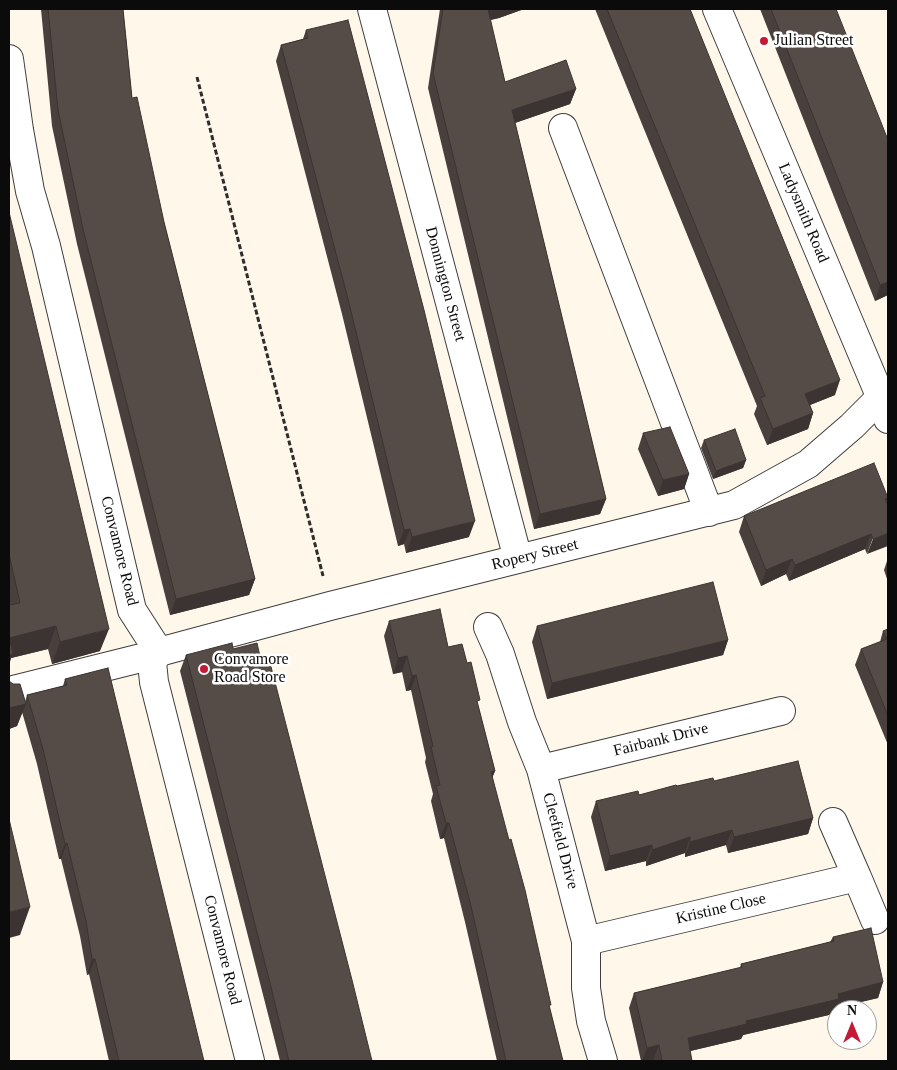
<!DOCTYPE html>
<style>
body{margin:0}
#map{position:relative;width:897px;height:1070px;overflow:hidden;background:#fff8ea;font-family:"Times New Roman",serif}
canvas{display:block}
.frame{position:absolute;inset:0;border:10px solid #0b0b0b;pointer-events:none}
.north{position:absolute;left:827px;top:1000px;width:50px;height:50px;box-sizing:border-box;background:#fff;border:1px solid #9d9d9d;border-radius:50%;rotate:0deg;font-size:14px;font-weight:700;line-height:20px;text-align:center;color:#0b0b0b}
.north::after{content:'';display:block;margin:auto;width:18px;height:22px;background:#c51a35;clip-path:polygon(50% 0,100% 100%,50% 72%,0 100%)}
</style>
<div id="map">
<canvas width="897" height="1070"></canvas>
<div class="frame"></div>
<div class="north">N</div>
</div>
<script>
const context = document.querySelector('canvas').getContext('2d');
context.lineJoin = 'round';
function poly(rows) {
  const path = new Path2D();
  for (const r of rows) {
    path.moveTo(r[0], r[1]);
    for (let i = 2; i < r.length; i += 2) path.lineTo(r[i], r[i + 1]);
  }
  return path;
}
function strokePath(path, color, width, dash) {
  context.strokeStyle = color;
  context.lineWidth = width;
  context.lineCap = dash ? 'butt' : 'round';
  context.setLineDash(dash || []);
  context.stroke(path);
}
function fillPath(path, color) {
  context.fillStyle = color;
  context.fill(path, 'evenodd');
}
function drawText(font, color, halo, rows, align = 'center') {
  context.font = font + ' "Times New Roman",serif';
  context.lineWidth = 5;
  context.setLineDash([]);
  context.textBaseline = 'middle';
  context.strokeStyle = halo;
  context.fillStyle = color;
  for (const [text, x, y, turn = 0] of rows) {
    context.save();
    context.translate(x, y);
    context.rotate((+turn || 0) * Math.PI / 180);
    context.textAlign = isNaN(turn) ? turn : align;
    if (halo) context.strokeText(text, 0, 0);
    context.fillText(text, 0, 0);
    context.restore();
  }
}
const path = poly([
 [197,77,323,576]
]);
const minor = poly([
 [372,9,518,559],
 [717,9,881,398,888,419],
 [9,59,19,130,30,191,46,246,132,610,159,652],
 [563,128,709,512],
 [488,627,500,654,522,722,541,769,586,941,586,988,591,1021,603,1061],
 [159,652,330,606,734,505,808,464,852,426,888,390],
 [159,652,152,662,154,682,250,1061],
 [9,691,157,654],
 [541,769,781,711],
 [833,822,857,877],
 [586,941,857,877,875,920]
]);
const wall = poly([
 [41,9,123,9,132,98,164,222,255,579,249,595,170,615,77,244,52,126],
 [440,9,524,9,499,18,490,20,505,82,576,89,570,104,515,123,606,499,600,514,534,529,428,88],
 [595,9,690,9,835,395,810,405,813,413,808,429,767,445,754,414,757,406],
 [760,9,836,9,888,295,875,301],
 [306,30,469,537,406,553,404,544,398,546,342,314,276,61,281,45,303,39],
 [9,212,100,651,52,664,48,649,11,658,9,665],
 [643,433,689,474,684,489,658,496,638,449],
 [704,440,746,460,743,468,713,479,701,448],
 [888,498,867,554,865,549,789,581,786,574,761,586,739,532,744,516],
 [888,558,888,582,884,570],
 [389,621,448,647,478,706,495,771,492,778,563,1061,497,1061,465,922,444,838,440,839,431,801,433,794,425,762,426,758,411,690,406,691,402,672,393,674,384,636],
 [537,626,728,640,723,655,547,699,532,642],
 [888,629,888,745,855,665,861,649,880,642,883,631],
 [233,649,372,1061,280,1061,180,671,186,655],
 [65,679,204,1061,109,1061,89,974,87,975,80,936,61,859,59,859,37,764,22,712,17,726,9,729,9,681,25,702,27,695,63,686],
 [714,781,813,818,808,834,728,853,726,845,685,857,685,853,646,866,646,861,605,871,591,817,596,801,639,795,677,786],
 [833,937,883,982,878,998,835,1008,833,1014,743,1035,741,1039,690,1051,692,1061,653,1061,653,1060,648,1061,641,1061,629,1008,634,993,740,968,741,964,830,942]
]);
const shadedWall = poly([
 [487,9,524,9,499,18,482,22],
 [576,89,570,104,506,126,512,110],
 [888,282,888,295,875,301,880,285],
 [840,380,835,395,800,409,805,394],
 [813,413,808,429,767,445,773,429],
 [746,460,743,468,713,479,716,471],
 [689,474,684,489,658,496,663,480],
 [606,499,600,514,534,529,540,514],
 [475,521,469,537,406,553,412,537],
 [410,529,404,544,398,546,404,530],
 [888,533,888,546,867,554,873,539],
 [871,534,865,549,789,581,795,565],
 [792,559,786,574,761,586,766,570],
 [255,579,249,595,170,615,176,599],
 [56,626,48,649,11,658,9,665,9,638],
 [109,629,100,651,52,664,60,642],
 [728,640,723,655,547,699,552,683],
 [407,656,402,672,393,674,398,658],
 [416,675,411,690,406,691,412,676],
 [26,704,17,726,9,729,9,708],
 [495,771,489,786,491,772],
 [813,818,808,834,728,853,734,837],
 [446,823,449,823,444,838,440,839],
 [732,830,726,845,685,857,690,842],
 [690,837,685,853,646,866,652,850],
 [67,843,61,859,59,859,65,844],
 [652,845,646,861,605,871,610,856],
 [30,907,20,935,9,938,9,912],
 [92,959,95,959,89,974,87,975],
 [883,982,878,998,835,1008,833,1014,743,1035,741,1039,682,1053,688,1038,838,994],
 [659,1045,653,1060,648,1061,642,1061,647,1048]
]);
const building = poly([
 [48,9,123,9,132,98,137,97,164,222,255,579,176,599,83,229,58,110,48,9],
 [443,9,488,9,505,82,566,60,576,89,512,110,606,499,540,514,433,73,443,9],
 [607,9,690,9,840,380,805,394,813,413,773,429,760,398,765,396,607,9],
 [771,9,836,9,888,140,888,282,880,285,771,9],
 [348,20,424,310,475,521,412,537,410,529,404,530,348,299,281,45,308,38,306,30,348,20],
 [9,212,109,629,60,642,56,626,9,638,13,653,9,656,9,605,20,603,9,554,9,212],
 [670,427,689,474,663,480,643,433,670,427],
 [735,429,746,460,716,471,704,440,735,429],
 [874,463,888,498,885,499,888,506,888,533,873,539,871,534,795,565,792,559,766,570,744,516,874,463],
 [713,582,728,640,552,683,537,626,713,582],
 [440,609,448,647,462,644,467,663,471,662,480,700,477,701,495,771,491,772,509,840,511,839,525,890,551,1005,549,1005,563,1061,506,1061,471,906,449,823,446,823,436,786,440,785,431,747,433,746,416,675,412,676,407,656,398,658,389,621,440,609],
 [888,629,888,716,861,649,887,639,883,631,888,629],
 [232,643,233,649,257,643,261,661,269,659,352,980,372,1061,289,1061,270,983,186,655,232,643],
 [108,668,204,1061,119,1061,95,959,92,959,86,921,67,843,65,844,43,749,27,695,67,685,65,679,108,668],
 [9,681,13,684,20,684,26,704,9,708,9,681],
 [798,761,813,818,734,837,732,830,690,842,690,837,652,850,652,845,610,856,596,801,638,791,639,795,676,785,677,786,713,778,714,781,798,761],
 [9,819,30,907,9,912,9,819],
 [871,928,883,982,838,994,839,999,746,1021,747,1024,688,1038,692,1061,662,1061,659,1045,647,1048,634,993,742,967,741,964,834,941,833,937,871,928]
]);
const markers = [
 [764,41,5,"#c51a35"],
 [204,669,5,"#c51a35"]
];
const poiNames = [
 ["Julian Street",774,41],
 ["Convamore",214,660],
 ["Road Store",214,678]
];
const streetNames = [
 ["Ladysmith Road",803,213,67],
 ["Donnington Street",445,284,75],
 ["Convamore Road",119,551,76],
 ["Ropery Street",535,555,-14],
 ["Fairbank Drive",661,740,-14],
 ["Cleefield Drive",560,841,75],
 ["Kristine Close",721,909,-13],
 ["Convamore Road",222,950,76]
];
strokePath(minor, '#3e3e3e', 30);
strokePath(path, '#2d2d2d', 3, [5, 2.5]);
strokePath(minor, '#fff', 28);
fillPath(wall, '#49403d');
fillPath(shadedWall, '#3c3432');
fillPath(building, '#554b47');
strokePath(building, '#3c3432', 1);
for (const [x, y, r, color] of markers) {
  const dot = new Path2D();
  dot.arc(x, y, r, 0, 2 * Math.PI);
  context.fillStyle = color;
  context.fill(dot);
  strokePath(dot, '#fff', 2);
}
drawText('16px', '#0b0b0b', '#fff', poiNames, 'left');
drawText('16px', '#0b0b0b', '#fff', streetNames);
</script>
